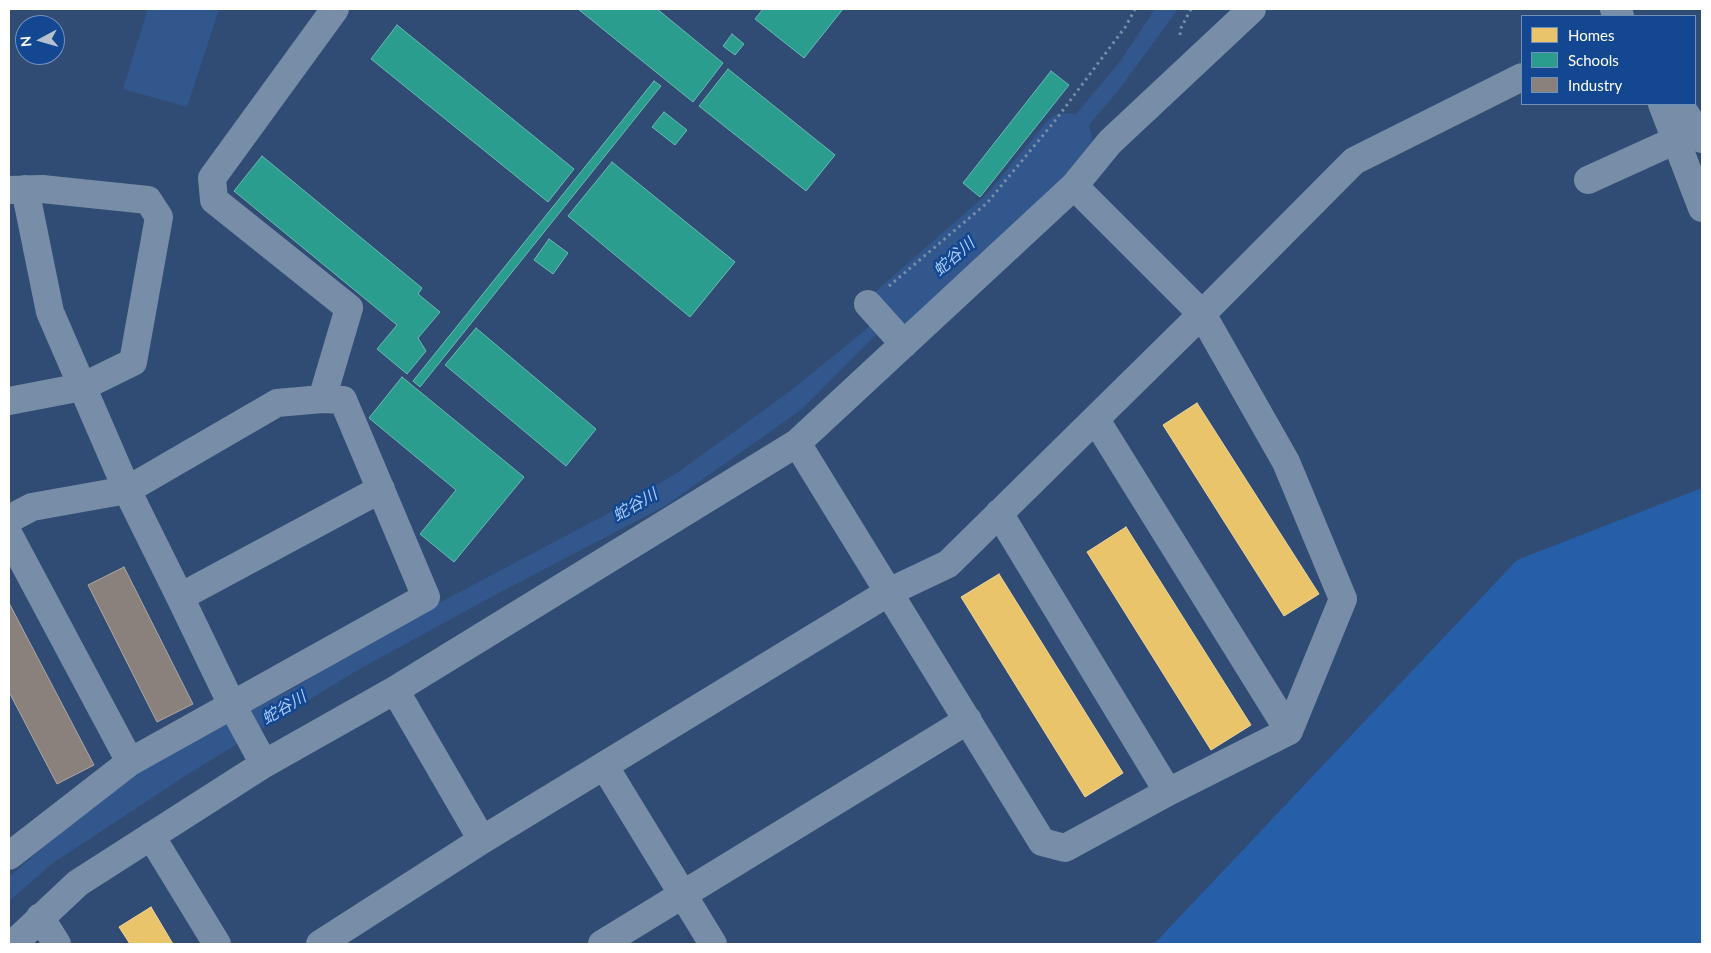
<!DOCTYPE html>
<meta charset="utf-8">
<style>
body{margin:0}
#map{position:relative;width:1711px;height:953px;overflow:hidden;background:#304c74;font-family:Lato,sans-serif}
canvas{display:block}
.frame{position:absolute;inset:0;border:10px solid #fff;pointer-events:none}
.legend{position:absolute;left:1521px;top:15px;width:175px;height:90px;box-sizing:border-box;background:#134791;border:1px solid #7191bd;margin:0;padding:6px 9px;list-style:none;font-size:15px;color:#fff}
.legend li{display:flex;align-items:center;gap:10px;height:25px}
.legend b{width:25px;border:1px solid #7191bd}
.north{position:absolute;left:15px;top:15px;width:50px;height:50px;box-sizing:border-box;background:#134791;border:1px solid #7191bd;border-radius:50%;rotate:264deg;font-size:14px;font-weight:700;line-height:20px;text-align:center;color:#fff}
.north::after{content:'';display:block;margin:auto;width:18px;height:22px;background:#b7c0ce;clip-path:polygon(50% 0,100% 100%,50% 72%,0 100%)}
</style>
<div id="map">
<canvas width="1711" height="953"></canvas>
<div class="frame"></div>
<ul class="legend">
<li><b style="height:14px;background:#e9c46a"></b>Homes</li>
<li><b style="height:14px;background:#2a9d8f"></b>Schools</li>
<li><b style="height:14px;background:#8a817c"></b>Industry</li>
</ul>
<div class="north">N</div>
</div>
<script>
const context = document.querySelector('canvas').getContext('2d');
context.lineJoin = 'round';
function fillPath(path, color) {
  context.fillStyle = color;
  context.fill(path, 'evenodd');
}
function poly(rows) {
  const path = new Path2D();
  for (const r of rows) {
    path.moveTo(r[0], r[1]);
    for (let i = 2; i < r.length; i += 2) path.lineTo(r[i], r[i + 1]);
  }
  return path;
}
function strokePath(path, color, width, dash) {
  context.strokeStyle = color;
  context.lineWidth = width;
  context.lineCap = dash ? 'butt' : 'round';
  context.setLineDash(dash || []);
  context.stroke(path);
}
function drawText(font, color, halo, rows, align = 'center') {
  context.font = font + ' Lato,"Noto Sans JP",sans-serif';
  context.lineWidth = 5;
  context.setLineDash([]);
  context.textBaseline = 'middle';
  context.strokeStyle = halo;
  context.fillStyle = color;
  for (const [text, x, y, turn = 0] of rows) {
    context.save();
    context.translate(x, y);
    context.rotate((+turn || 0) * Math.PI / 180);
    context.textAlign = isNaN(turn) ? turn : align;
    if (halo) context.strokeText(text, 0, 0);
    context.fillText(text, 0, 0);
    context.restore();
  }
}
const green = poly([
 [1702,488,1702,944,1154,944,1517,560]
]);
const water = poly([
 [148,9,219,9,187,107,123,89],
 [1155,9,1178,9,1118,91,1065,153,951,260,802,409,665,506,493,596,356,671,185,776,53,863,9,901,9,877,130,772,298,686,369,640,609,513,677,473,789,392,863,332,988,218,1119,63]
]);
const homes = poly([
 [1197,403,1319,594,1284,616,1163,425,1197,403],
 [1126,527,1251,725,1211,750,1087,552,1126,527],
 [999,574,1123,773,1085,797,961,597,999,574],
 [151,907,173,944,130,944,119,927,151,907]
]);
const schools = poly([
 [578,9,657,9,723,63,693,102,578,9],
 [763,9,843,9,804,58,755,19,763,9],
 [397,25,574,169,548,202,371,59,397,25],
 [732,34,744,44,735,55,723,46,732,34],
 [728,69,835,155,806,191,699,106,728,69],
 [1051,71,1069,85,980,197,963,183,1051,71],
 [654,81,661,86,420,387,413,381,654,81],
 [664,112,687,130,675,145,652,127,664,112],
 [262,156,422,288,418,294,440,312,418,338,426,351,407,374,377,349,397,325,234,191,262,156],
 [612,162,735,262,690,317,568,216,612,162],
 [549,239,568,253,553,274,534,260,549,239],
 [476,328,596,429,566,466,445,365,476,328],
 [402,377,524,477,454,562,420,534,456,490,369,418,402,377]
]);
const industry = poly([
 [124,567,193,704,157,722,88,585,124,567],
 [9,603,94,765,57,784,9,692,9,603]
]);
const river = poly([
 [896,308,1006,212,1066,139]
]);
const path = poly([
 [1180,35,1181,28,1191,9],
 [889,286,987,203,1054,122,1126,26,1135,9]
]);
const minor = poly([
 [1614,9,1620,16],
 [1662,104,1702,208],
 [1679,104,1702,139],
 [1588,180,1676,140],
 [25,189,50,312,127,490,180,597,232,705,264,764],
 [9,190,42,189,148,200,159,217,133,362,82,387,9,401],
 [868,304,904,344],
 [322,399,349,308,214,200,212,178,335,9],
 [1096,420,1289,731],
 [797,443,1042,842,1065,848,1168,792,1289,731,1343,599,1286,462,1202,314,1354,161,1522,77],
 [999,513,1168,792],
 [9,519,32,507,127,490,277,403,322,399,343,400,426,597,130,762,9,856],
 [9,535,130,762],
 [180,597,381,489],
 [395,690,482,840],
 [605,767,713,944],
 [151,836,217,944],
 [40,917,57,944],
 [13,944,78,883,264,764,395,690,797,443,1074,186,1110,142,1252,9],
 [320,944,482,840,889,592,948,564,1202,314,1074,186],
 [602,944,968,720]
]);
const waterNames = [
 ["蛇谷川",954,257,-41],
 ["蛇谷川",635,505,-30],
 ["蛇谷川",284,708,-31]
];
fillPath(green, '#265ea8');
fillPath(water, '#32578d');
fillPath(homes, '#e9c46a');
strokePath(homes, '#f0d697', 1);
fillPath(schools, '#2a9d8f');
strokePath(schools, '#6abab1', 1);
fillPath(industry, '#8a817c');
strokePath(industry, '#ada7a3', 1);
strokePath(river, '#32578d', 52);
strokePath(path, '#788da7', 3, [2.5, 4]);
strokePath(minor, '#788da7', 28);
drawText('italic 16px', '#accdf9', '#134791', waterNames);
</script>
